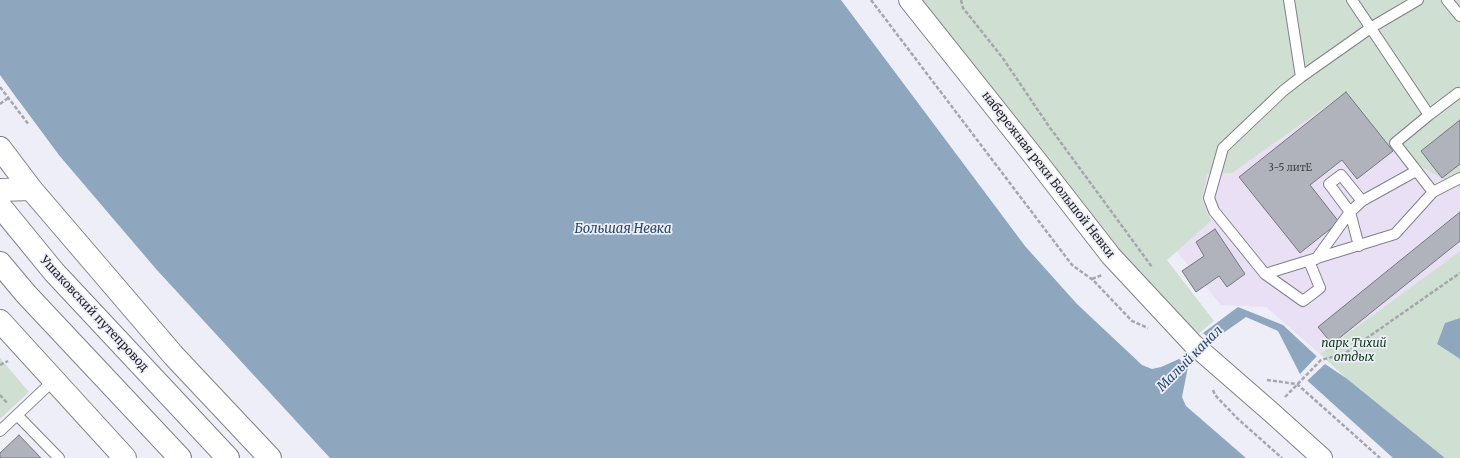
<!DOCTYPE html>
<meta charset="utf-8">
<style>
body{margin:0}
canvas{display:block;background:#edeef8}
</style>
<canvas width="1460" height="458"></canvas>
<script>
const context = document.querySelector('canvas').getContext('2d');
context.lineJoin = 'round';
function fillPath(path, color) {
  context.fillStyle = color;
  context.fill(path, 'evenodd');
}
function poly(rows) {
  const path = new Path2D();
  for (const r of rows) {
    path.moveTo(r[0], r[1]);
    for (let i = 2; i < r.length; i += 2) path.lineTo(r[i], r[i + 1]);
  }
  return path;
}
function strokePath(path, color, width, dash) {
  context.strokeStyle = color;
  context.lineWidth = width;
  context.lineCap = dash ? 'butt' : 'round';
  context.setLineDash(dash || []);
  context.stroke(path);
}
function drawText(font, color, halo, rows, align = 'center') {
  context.font = font + ' Merriweather,serif';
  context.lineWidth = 3.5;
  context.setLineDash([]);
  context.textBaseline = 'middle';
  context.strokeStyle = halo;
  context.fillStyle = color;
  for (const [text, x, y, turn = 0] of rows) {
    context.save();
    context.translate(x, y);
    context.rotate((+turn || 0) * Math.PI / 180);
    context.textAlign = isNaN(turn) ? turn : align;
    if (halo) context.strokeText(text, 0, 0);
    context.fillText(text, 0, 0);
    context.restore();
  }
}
const medical = poly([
 [967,0,1460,0,1460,251,1320,354,1266,307,1221,305]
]);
const green = poly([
 [923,0,1460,0,1460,188,1393,151,1346,92,1232,173,1207,174,1202,200,1211,221,1167,260,1214,321,1192,339,1102,233,921,3],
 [1460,251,1460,318,1445,323,1437,344,1460,359,1460,458,1445,458,1346,378,1320,354],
 [0,358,29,392,0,419]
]);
const water = poly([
 [0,0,841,0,1025,246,1077,304,1142,365,1152,369,1161,367,1179,359,1203,333,1238,307,1283,325,1325,364,1346,378,1445,458,1393,458,1300,374,1278,331,1246,317,1212,341,1188,367,1182,397,1186,406,1246,458,330,458,156,269,58,154,18,100,0,75],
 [1460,318,1460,359,1437,344,1445,323]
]);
const pier = poly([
 [18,100,58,154,56,155,16,101],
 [1203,333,1212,341,1188,367,1179,359],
 [1317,356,1325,364,1307,381,1300,374]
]);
const building = poly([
 [1346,92,1393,151,1357,179,1342,160,1310,185,1339,222,1300,253,1239,177,1346,92],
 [1460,120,1460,164,1442,178,1421,151,1460,120],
 [1460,212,1460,241,1332,344,1318,327,1460,212],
 [1215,229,1245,274,1227,287,1219,276,1196,292,1182,271,1204,256,1196,242,1215,229],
 [19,435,41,458,0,458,0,453,19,435]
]);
const path = poly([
 [871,0,1072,265,1093,280,1132,321,1148,328],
 [961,0,963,8,1002,57,1048,125,1152,267],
 [0,87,29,125],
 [0,104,8,98],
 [1092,279,1102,275],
 [0,365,8,361],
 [1267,380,1297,384,1380,458],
 [1213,390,1215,395,1238,419,1282,458],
 [0,395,8,404],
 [1285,397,1321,360,1344,354,1460,273]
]);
const lane = poly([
 [1289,0,1301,77],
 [1352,0,1429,115,1395,143,1433,192],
 [1447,0,1460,16],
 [1429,115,1458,93],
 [1359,246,1350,212,1329,184,1341,175,1362,201,1416,171],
 [1316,259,1350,212,1362,201],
 [1309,261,1320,288,1303,301,1265,274,1214,211,1209,198,1223,148,1283,91,1301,77,1372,27,1418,0],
 [1265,274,1395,234,1433,192,1460,178],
 [17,415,59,458],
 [0,431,54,380]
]);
const street = poly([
 [909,0,1034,157,1111,256,1193,344,1271,412,1322,458]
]);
const primary = poly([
 [0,148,31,189,174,356,270,458],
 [0,190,31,189],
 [0,206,54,272,228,458],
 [0,263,26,294,180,458],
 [0,321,125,458]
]);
const numberNames = [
 ["3-5 литЕ",1290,168]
];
const streetNames = [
 ["набережная реки Большой Невки",1048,175,52],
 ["Ушаковский путепровод",94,314,47]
];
const parkNames = [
 ["парк Тихий",1354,344],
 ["отдых",1354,358]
];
const waterNames = [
 ["Большая Невка",623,229],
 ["Малый канал",1190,359,-45]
];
fillPath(medical, '#eae0f5');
fillPath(green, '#cfdfd1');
fillPath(water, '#8fa7be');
fillPath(pier, '#edeef8');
fillPath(building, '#b1b3bc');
strokePath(building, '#767780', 1);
strokePath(lane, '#80818a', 12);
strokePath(street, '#80818a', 22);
strokePath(primary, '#80818a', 24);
strokePath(path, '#a5a6ae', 2.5, [4, 2]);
strokePath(lane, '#fff', 10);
strokePath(street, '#fff', 20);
strokePath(primary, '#fff', 22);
drawText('10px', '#434448', null, numberNames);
drawText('12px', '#1e1f22', '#edeef8', streetNames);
drawText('italic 12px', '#0e3a1a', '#edeef8', parkNames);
drawText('italic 13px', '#22486a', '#edeef8', waterNames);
</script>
